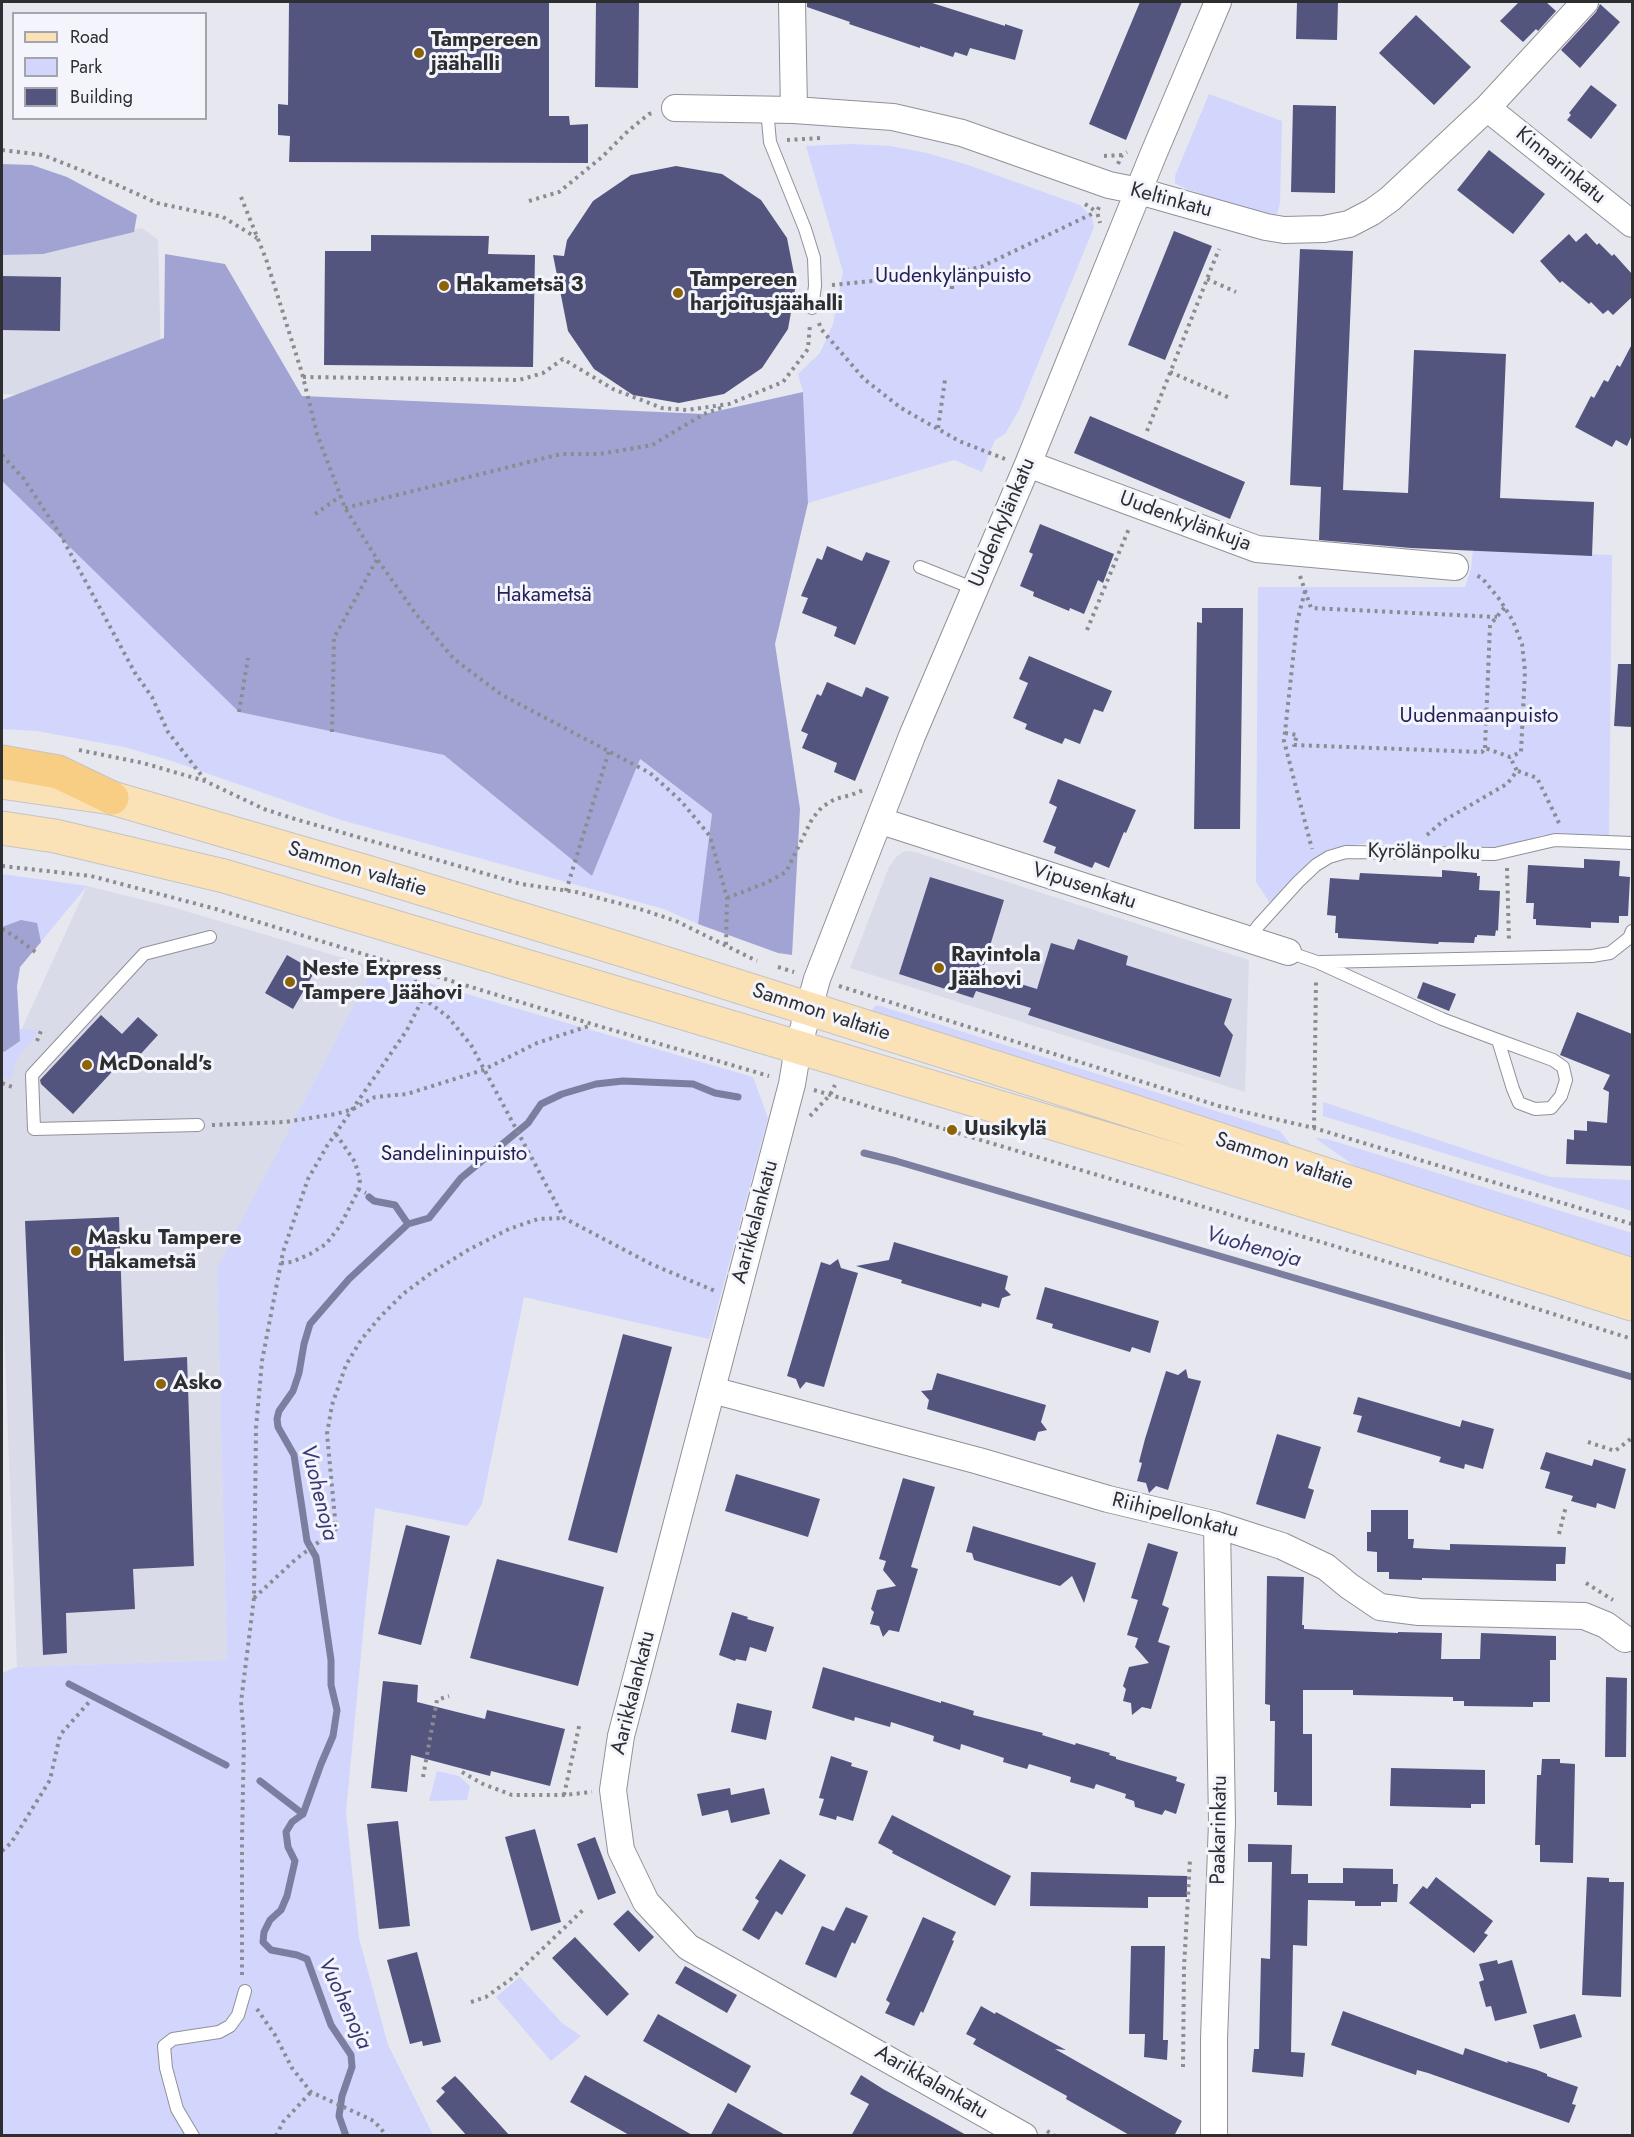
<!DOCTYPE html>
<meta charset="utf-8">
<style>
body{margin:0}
#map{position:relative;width:1634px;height:2137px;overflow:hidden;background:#e7e7ef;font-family:Jost,sans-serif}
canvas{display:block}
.frame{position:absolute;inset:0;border:3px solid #2d2e30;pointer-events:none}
.legend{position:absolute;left:12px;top:12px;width:195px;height:108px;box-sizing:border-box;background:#f4f5fc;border:2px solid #a4a5aa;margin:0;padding:8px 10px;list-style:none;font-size:18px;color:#2d2e30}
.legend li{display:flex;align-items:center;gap:12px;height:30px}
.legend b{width:30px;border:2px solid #a4a5aa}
</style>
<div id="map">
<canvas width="1634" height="2137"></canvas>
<div class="frame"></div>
<ul class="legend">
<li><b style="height:8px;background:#fbe2b6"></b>Road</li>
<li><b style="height:16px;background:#d2d5fc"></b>Park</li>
<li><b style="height:16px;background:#54557f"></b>Building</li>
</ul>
</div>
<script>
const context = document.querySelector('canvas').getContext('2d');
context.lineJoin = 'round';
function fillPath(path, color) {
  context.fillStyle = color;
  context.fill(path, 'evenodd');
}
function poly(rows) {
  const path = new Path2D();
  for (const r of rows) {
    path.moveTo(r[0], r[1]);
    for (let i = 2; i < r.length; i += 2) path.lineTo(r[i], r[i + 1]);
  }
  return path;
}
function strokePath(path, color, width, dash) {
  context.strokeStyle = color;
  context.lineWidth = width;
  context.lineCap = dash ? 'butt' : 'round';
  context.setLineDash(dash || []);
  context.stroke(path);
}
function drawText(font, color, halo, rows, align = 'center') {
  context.font = font + ' Jost,sans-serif';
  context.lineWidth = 6;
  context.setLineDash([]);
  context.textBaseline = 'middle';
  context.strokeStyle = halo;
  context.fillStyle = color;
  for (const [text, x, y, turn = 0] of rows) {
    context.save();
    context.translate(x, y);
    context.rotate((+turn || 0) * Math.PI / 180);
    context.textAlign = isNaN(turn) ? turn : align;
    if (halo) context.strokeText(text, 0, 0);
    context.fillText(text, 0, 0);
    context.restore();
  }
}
const built = poly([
 [142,228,158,240,162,398,2,394,2,249,23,249],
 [905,851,915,852,1249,960,1245,1092,850,968,889,867,896,857],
 [87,886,172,907,374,967,217,1269,227,1660,17,1667,2,1277,2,1072]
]);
const green = poly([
 [1209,94,1282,121,1280,203,1277,214,1268,215,1262,214,1184,188,1175,183,1175,176],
 [851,144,890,146,927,153,968,165,1080,205,1092,217,1094,227,1019,410,1005,434,995,440,982,472,954,460,808,503,803,392,798,374,820,353,833,324,843,272,806,146],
 [2,481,239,712,444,755,592,876,639,759,712,814,698,924,664,909,341,820,169,760,124,747,37,731,2,729],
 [1473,550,1612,555,1609,836,1542,835,1502,848,1366,843,1329,850,1308,864,1270,903,1256,882,1258,587,1465,587,1471,569],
 [2,874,87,886,20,967,17,986,20,1029,37,1030,34,1038,17,1058,11,1080,2,1076],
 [374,967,753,1077,768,1118,709,1339,524,1297,482,1504,467,1526,375,1508,346,1812,359,1938,388,2045,433,2135,2,2136,2,1673,17,1667,227,1660,217,1268],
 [877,1005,1280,1131,1295,1150,872,1012,874,1007],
 [1323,1102,1550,1177,1632,1180,1632,1211,1323,1116],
 [1315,1138,1327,1139,1632,1233,1632,1263,1403,1187,1355,1166],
 [437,1771,459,1776,470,1786,467,1800,429,1801],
 [520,1977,562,2023,581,2036,551,2061,496,1997]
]);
const forest = poly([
 [2,164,32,165,67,177,137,215,134,232,43,254,2,255],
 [165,254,225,264,302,396,704,414,803,392,808,503,775,644,800,809,792,955,778,953,698,924,712,814,640,759,592,876,444,755,239,712,2,481,2,400,164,338],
 [21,920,37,923,41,942,20,967,17,986,20,1041,4,1052,2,1051,2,927]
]);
const stream = poly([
 [864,1153,896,1161,1632,1377],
 [369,1197,374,1201,395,1205,408,1224],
 [69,1684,226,1765],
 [260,1781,303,1814],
 [346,2136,339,2116,342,2096,352,2067,351,2055,331,2025,307,1959,297,1955,271,1950,263,1942,264,1932,270,1920,281,1910,287,1896,295,1861,288,1847,286,1832,292,1822,303,1814,321,1764,333,1736,337,1710,331,1685,331,1660,316,1557,307,1541,294,1455,278,1427,277,1419,279,1411,293,1391,299,1373,304,1344,310,1324,349,1279,408,1224,429,1218,461,1178,528,1123,541,1104,562,1094,596,1084,623,1081,693,1084,715,1093,738,1097]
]);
const building = poly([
 [289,2,549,2,549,116,569,116,570,125,588,124,588,163,289,162,290,136,278,135,278,104,288,105],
 [596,2,639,2,638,88,595,87],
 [807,2,929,2,1005,26,1005,24,1023,30,1015,60,970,48,967,56,955,52,953,57,920,46,920,48,849,24,850,22,807,7],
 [1140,2,1182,2,1126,140,1089,124],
 [1297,2,1338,2,1337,40,1296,39],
 [1519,2,1546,2,1556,11,1538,31,1536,29,1523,42,1500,21],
 [1600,4,1620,22,1580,68,1561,50,1596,12],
 [1416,15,1471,67,1434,105,1379,53],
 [1591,85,1617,105,1591,139,1567,120,1571,115,1569,113],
 [1293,105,1336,106,1335,193,1291,192],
 [1489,150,1545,194,1513,234,1457,190],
 [676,166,722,174,761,200,787,238,796,284,788,329,762,368,724,394,679,403,633,395,594,369,568,331,553,255,564,256,567,240,593,201,631,175],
 [1174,231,1212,246,1165,360,1128,345],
 [1586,233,1597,245,1599,243,1612,256,1614,254,1632,274,1632,297,1613,315,1608,310,1603,314,1591,302,1589,304,1562,281,1560,283,1540,261,1569,234,1576,242],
 [371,235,489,236,488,254,535,255,533,367,324,365,325,251,371,251],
 [1300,249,1353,251,1343,490,1408,493,1414,350,1506,354,1500,498,1594,502,1592,556,1411,548,1319,540,1321,487,1290,485],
 [2,276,61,277,60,331,2,330],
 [1632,344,1632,435,1627,446,1616,440,1612,447,1575,427,1591,396,1594,398,1604,380,1608,382,1617,365,1620,367],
 [1090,416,1245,482,1230,519,1074,453],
 [1040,524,1114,554,1103,583,1098,580,1084,614,1070,608,1069,611,1033,596,1034,592,1020,586,1033,554,1029,552],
 [827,546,862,561,866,552,890,561,855,645,834,636,837,627,802,613,808,598,801,596,817,558,822,560],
 [1202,608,1243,608,1240,829,1194,829,1197,622,1202,623],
 [1029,656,1112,691,1103,712,1094,709,1080,744,1065,738,1062,744,1025,729,1027,724,1013,718,1028,683,1019,679],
 [1618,664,1632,664,1632,727,1614,726],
 [827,682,862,697,866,687,889,697,855,781,834,772,837,763,802,748,808,734,801,731,817,694,821,696],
 [1058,779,1136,810,1126,833,1124,832,1109,868,1095,862,1092,868,1054,853,1056,847,1043,842,1057,807,1049,803],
 [1584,859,1620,861,1619,876,1630,877,1628,916,1619,916,1619,923,1591,922,1591,928,1536,925,1536,919,1533,919,1534,903,1526,903,1528,865,1584,868],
 [1442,870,1477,873,1477,876,1480,876,1479,890,1500,891,1498,931,1496,930,1495,936,1477,935,1477,937,1475,937,1474,943,1439,942,1438,944,1338,938,1338,933,1335,933,1336,916,1327,915,1330,878,1359,880,1360,873,1442,877],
 [930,877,1004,900,982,972,1037,989,1051,943,1074,950,1078,939,1128,956,1126,965,1232,999,1224,1024,1233,1035,1220,1077,1028,1015,1031,1008,976,991,973,998,899,974],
 [287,955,315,971,293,1009,265,993],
 [1423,982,1456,994,1449,1011,1417,998],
 [1577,1012,1632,1034,1632,1166,1566,1164,1567,1139,1574,1140,1574,1130,1587,1131,1587,1121,1607,1123,1609,1092,1603,1089,1610,1075,1560,1055],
 [101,1015,122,1034,138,1017,158,1035,128,1068,121,1062,73,1114,41,1084,40,1080],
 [119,1217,124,1361,187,1357,194,1566,133,1569,135,1609,66,1613,67,1653,43,1655,25,1221],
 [894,1242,1008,1276,1005,1289,1011,1295,1002,1298,999,1308,982,1303,981,1307,901,1283,902,1280,856,1266,889,1260],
 [838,1259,841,1268,858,1273,824,1387,806,1382,800,1389,796,1379,787,1376,821,1262,830,1265],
 [1045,1287,1159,1321,1150,1353,1132,1347,1130,1352,1052,1328,1053,1324,1036,1319],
 [623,1334,672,1347,617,1553,568,1540],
 [1186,1369,1188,1378,1201,1381,1168,1490,1156,1486,1149,1493,1146,1483,1137,1481,1142,1463,1139,1462,1145,1439,1166,1371,1178,1375],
 [937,1373,1046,1405,1041,1422,1047,1430,1038,1432,1035,1441,927,1409,929,1400,921,1391,932,1390],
 [1358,1397,1460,1427,1462,1420,1494,1429,1483,1469,1465,1464,1464,1469,1439,1462,1441,1457,1357,1432,1362,1416,1353,1414],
 [1277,1434,1321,1447,1308,1488,1314,1490,1305,1519,1256,1504],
 [1546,1452,1592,1466,1594,1459,1626,1469,1615,1509,1597,1503,1596,1508,1571,1501,1573,1496,1545,1488,1550,1472,1540,1469],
 [736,1474,820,1499,808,1537,725,1511],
 [903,1478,935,1487,911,1567,918,1569,899,1632,889,1630,883,1637,879,1626,870,1624,874,1612,871,1609,877,1590,896,1586,883,1570,886,1561,879,1559],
 [1371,1510,1408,1510,1408,1539,1414,1539,1413,1548,1450,1550,1450,1544,1566,1547,1565,1564,1556,1564,1556,1581,1422,1578,1422,1580,1389,1579,1389,1572,1377,1572,1377,1552,1367,1551,1367,1532,1371,1532],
 [406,1525,450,1536,421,1645,378,1634],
 [973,1526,1096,1563,1084,1603,1072,1576,1060,1586,974,1560,972,1553,966,1552],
 [1148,1543,1178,1552,1162,1605,1169,1608,1158,1642,1170,1646,1151,1709,1142,1707,1132,1715,1131,1703,1123,1701,1126,1689,1123,1686,1129,1667,1149,1663,1135,1647,1138,1638,1127,1635,1138,1600,1131,1598],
 [497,1559,604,1587,578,1686,470,1658],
 [1267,1576,1304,1577,1302,1625,1304,1625,1304,1629,1398,1633,1398,1632,1442,1633,1441,1659,1480,1659,1481,1633,1556,1636,1556,1660,1550,1660,1550,1702,1533,1702,1533,1707,1464,1706,1464,1701,1453,1701,1453,1697,1353,1695,1353,1690,1303,1690,1303,1734,1312,1734,1312,1806,1277,1805,1277,1792,1274,1792,1275,1721,1270,1721,1270,1705,1265,1704],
 [732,1612,748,1617,747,1619,774,1627,766,1652,750,1647,746,1661,736,1659,735,1661,719,1655],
 [823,1667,941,1703,941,1701,974,1711,973,1715,1043,1733,1042,1735,1075,1745,1076,1743,1110,1753,1109,1755,1116,1757,1116,1759,1177,1777,1176,1781,1185,1784,1176,1814,1165,1810,1162,1815,1135,1807,1134,1801,1125,1798,1126,1794,1096,1784,1094,1789,1070,1782,1071,1777,1029,1764,1027,1769,1003,1762,1004,1758,961,1744,960,1750,933,1741,934,1736,891,1722,890,1727,855,1717,854,1721,812,1708],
 [1606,1677,1627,1678,1626,1757,1605,1757],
 [383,1681,418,1685,417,1702,485,1719,487,1710,565,1729,550,1786,491,1771,490,1776,411,1755,407,1792,371,1788],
 [737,1703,772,1711,766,1740,731,1732],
 [831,1756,852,1763,851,1766,868,1771,853,1821,837,1816,836,1820,819,1815,824,1799,819,1798],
 [1542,1759,1560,1759,1560,1763,1575,1764,1573,1863,1540,1862,1540,1845,1535,1845,1537,1775,1541,1775],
 [1391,1768,1485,1770,1485,1804,1471,1804,1471,1808,1390,1806],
 [730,1788,731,1795,764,1788,770,1814,731,1823,728,1810,702,1816,697,1794],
 [892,1815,1011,1876,995,1906,892,1853,893,1851,878,1843],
 [398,1821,410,1926,379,1929,367,1824],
 [535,1829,561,1922,531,1931,505,1837],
 [595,1837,616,1893,598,1900,577,1844],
 [1248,1844,1292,1845,1291,1874,1308,1874,1308,1883,1343,1883,1343,1868,1393,1869,1393,1884,1398,1884,1397,1902,1381,1902,1381,1906,1355,1906,1355,1901,1308,1900,1307,1946,1293,1945,1291,2052,1305,2053,1303,2077,1252,2072,1254,2049,1259,2049,1261,1958,1270,1959,1272,1862,1248,1862],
 [780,1859,806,1875,782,1915,776,1911,759,1940,742,1930,759,1901,755,1898],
 [1031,1872,1187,1876,1187,1897,1148,1897,1148,1908,1030,1906],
 [1436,1877,1493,1921,1484,1933,1488,1935,1474,1953,1409,1903,1423,1886,1427,1889],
 [1587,1877,1609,1878,1609,1882,1624,1882,1621,1997,1582,1995],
 [846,1907,868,1916,855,1944,852,1942,836,1978,805,1964,822,1926,834,1931],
 [628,1910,654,1937,639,1952,613,1924],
 [923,1917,956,1932,952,1940,954,1941,923,2013,921,2011,914,2026,885,2013,890,2003,886,2000],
 [575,1937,629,1994,607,2016,552,1958],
 [1131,1946,1165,1946,1163,2040,1168,2040,1167,2060,1144,2057,1145,2034,1129,2034],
 [417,1952,441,2042,423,2046,422,2041,410,2044,387,1960],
 [1497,1960,1498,1964,1512,1960,1527,2013,1495,2021,1491,2006,1486,2007,1479,1982,1484,1980,1479,1964],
 [685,1966,737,1995,727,2013,675,1983],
 [981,2006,995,2014,996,2012,1066,2050,1055,2049,1182,2121,1174,2136,1131,2136,1066,2099,1067,2096,973,2044,976,2039,966,2034],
 [1343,2011,1463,2055,1465,2048,1508,2063,1507,2061,1537,2070,1547,2074,1547,2076,1578,2087,1572,2104,1576,2105,1569,2123,1428,2073,1417,2070,1416,2075,1331,2045],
 [658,2014,751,2066,736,2093,643,2041],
 [1575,2014,1582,2037,1540,2049,1533,2025],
 [585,2075,650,2111,694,2136,631,2136,570,2102],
 [861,2075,883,2089,968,2136,851,2136,869,2104,850,2094],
 [455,2076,463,2084,510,2136,467,2136,436,2101,445,2092,441,2088],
 [728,2103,787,2136,710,2136]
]);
const path = poly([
 [787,140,821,138],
 [2,150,43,155,113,183,157,203,223,217,257,238],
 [1104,156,1122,155],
 [1118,164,1122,155,1127,152],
 [241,197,266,259,302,373,317,434,345,508,377,559,416,614,454,659,502,695,650,773,681,801,710,836,727,898,726,945],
 [529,201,559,192,602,157,628,131,649,114,654,113],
 [1085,204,1097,212],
 [1099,207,1097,212,1100,223],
 [1207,279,1236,292],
 [832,285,944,274,981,267,1096,212],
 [952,289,952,273],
 [819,323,821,329,864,379,901,408,959,441,1005,459],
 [1170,372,1230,398],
 [303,377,519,380,543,373,563,359,613,389,662,408,687,410,729,404,783,382,808,349,810,324],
 [938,428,945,380],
 [1147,431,1219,249],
 [2,455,24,479,60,534,135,673,152,697,168,732,205,780],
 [345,508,561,454,599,454,652,445,704,414,723,407],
 [315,514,341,496],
 [1300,576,1311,608,1497,617],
 [1305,591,1297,622,1284,741,1312,849],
 [1087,630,1130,526],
 [239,712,248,658],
 [332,732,334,638,377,559],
 [1285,733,1297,735,1294,745,1482,752,1485,748,1510,757,1521,752,1525,671,1522,644,1513,621,1500,600,1482,578,1476,575],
 [1485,748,1490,625,1505,607],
 [79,750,143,763,205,781,264,809,295,819,521,884,576,892,637,908,676,921,757,961],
 [1518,771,1537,778,1559,823],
 [1427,835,1443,821,1507,784,1517,771,1510,757],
 [2,866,91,876,216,909,592,1024,769,1076],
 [1507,868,1509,942],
 [566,891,609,751],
 [727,898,766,883,786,872,812,819,822,807,835,799,851,795,866,789],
 [2,929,14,936,38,954],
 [778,967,794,972],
 [839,986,1219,1106,1314,1128,1632,1224],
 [423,998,448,1017,471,1045,564,1218,651,1264,715,1291],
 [37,1041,42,1028],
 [2,1083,15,1088],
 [814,1090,1421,1272,1632,1339],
 [810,1116,830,1095,835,1085],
 [212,1125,285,1122,336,1114,353,1109,375,1097,407,1094,483,1070,537,1043,592,1025],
 [1314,1128,1316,979],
 [358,1189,366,1193],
 [281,1263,292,1262,310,1254,326,1244,340,1226,358,1191,360,1180,355,1162,336,1134],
 [1588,1442,1615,1451,1632,1438],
 [1559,1534,1566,1506],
 [1586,1583,1613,1600],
 [254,1598,296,1559,336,1529,327,1434,332,1405,346,1365,361,1340,380,1317,403,1294,431,1273,468,1250,509,1229,538,1219,564,1218],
 [462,1772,483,1784,512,1795,564,1795,592,1792],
 [423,1777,437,1700,449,1696],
 [564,1795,580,1722],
 [2,1851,11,1843,50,1780,60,1735,90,1701],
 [242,1975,242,1839,244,1737,241,1702,254,1598,256,1428,262,1361,283,1252,308,1179,327,1146,407,1030,423,998,409,968],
 [471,2002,486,1997,511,1979,585,1908],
 [257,2009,275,2035,292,2068,311,2092,374,2121,387,2136],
 [1183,2067,1184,1968,1190,1859],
 [1047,2131,1055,2136],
 [276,2136,283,2122,311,2092]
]);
const lane = poly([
 [767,109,770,142,805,229,814,258,815,286,812,308],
 [920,567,975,589],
 [1249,940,1258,926,1298,882,1316,865,1329,857,1346,852,1495,854,1555,840,1632,843],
 [1288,952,1317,962,1442,1019,1498,1040,1553,1060,1563,1067,1566,1080,1561,1096,1551,1108,1535,1109,1519,1103,1513,1089,1498,1040],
 [1321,962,1592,956,1610,953,1629,938,1632,931],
 [198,1125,34,1129,32,1075,144,954,210,937],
 [193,2136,177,2109,166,2068,164,2046,173,2039,219,2032,230,2026,238,2015,245,1991]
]);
const street = poly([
 [792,2,794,110],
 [675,108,794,110,893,117,962,133,1109,185,1139,191,1266,227,1284,230,1324,229,1349,224,1372,212,1390,199,1487,108,1585,2],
 [1487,108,1632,224],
 [1028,464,1257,549,1455,567],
 [881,821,1288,952],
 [712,1390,979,1461,1108,1499,1217,1525,1257,1538,1282,1546,1326,1567,1349,1586,1380,1607,1419,1612,1584,1616,1606,1625,1625,1639],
 [1024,2136,688,1947,646,1902,621,1850,613,1790,621,1736,792,1084,798,1048,817,979,912,736,1028,464,1153,155,1218,2],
 [1214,2136,1214,2039,1222,1822,1217,1525]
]);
const primary = poly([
 [2,782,112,798,367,872,623,950,1123,1108,1632,1275],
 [2,828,55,836,224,876,1156,1154,1632,1304]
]);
const highway = poly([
 [2,762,58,772,112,798]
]);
const markers = [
 [419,53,6,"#8c6406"],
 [444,286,6,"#8c6406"],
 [678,293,6,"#8c6406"],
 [939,968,6,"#8c6406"],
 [290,982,6,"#8c6406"],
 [87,1065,6,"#8c6406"],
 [952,1130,6,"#8c6406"],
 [76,1251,6,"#8c6406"],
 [161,1384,6,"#8c6406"]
];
const poiNames = [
 ["Tampereen",431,41],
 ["jäähalli",431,65],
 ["Tampereen",690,281],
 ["harjoitusjäähalli",690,305],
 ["Hakametsä 3",456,286],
 ["Ravintola",951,956],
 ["Jäähovi",951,980],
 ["Neste Express",302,970],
 ["Tampere Jäähovi",302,994],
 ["McDonald's",99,1065],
 ["Uusikylä",964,1130],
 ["Masku Tampere",88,1239],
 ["Hakametsä",88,1263],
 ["Asko",173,1384]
];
const streetNames = [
 ["Kinnarinkatu",1560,166,39],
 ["Keltinkatu",1171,201,15],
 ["Uudenkylänkuja",1185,522,20],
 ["Uudenkylänkatu",1003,523,-67],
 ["Kyrölänpolku",1424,853,1],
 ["Sammon valtatie",357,870,17],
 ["Vipusenkatu",1084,887,18],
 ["Sammon valtatie",821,1013,18],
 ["Sammon valtatie",1284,1162,18],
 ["Aarikkalankatu",756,1222,-75],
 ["Riihipellonkatu",1175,1516,14],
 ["Aarikkalankatu",634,1693,-76],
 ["Paakarinkatu",1220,1830,-89],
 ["Aarikkalankatu",931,2083,30]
];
const parkNames = [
 ["Uudenkylänpuisto",953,277],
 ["Hakametsä",544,596],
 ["Uudenmaanpuisto",1479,717],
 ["Sandelininpuisto",454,1155]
];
const waterNames = [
 ["Vuohenoja",1253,1248,16],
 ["Vuohenoja",318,1493,76],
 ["Vuohenoja",344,2004,65]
];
fillPath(built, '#d9dbe9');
fillPath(green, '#d2d5fc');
fillPath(forest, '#a1a4d3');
strokePath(stream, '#7c7ea0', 7);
fillPath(building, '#54557f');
strokePath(lane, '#909198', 14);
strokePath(street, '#909198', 28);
strokePath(primary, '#c4c4c5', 35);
strokePath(highway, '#c4c4c5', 35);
strokePath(path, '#8b8c91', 4, [3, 4.5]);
strokePath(lane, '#fff', 12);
strokePath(street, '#fff', 26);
strokePath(primary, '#fbe2b6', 33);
strokePath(highway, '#f8ce85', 33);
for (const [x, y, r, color] of markers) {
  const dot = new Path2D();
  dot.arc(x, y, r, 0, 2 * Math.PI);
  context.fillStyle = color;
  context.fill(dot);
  strokePath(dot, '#f4f5fc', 2);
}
drawText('bold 21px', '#2d2e30', '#f4f5fc', poiNames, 'left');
drawText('21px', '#2d2e30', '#f4f5fc', streetNames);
drawText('21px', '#252058', '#f4f5fc', parkNames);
drawText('italic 22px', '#3a3873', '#f4f5fc', waterNames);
</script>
